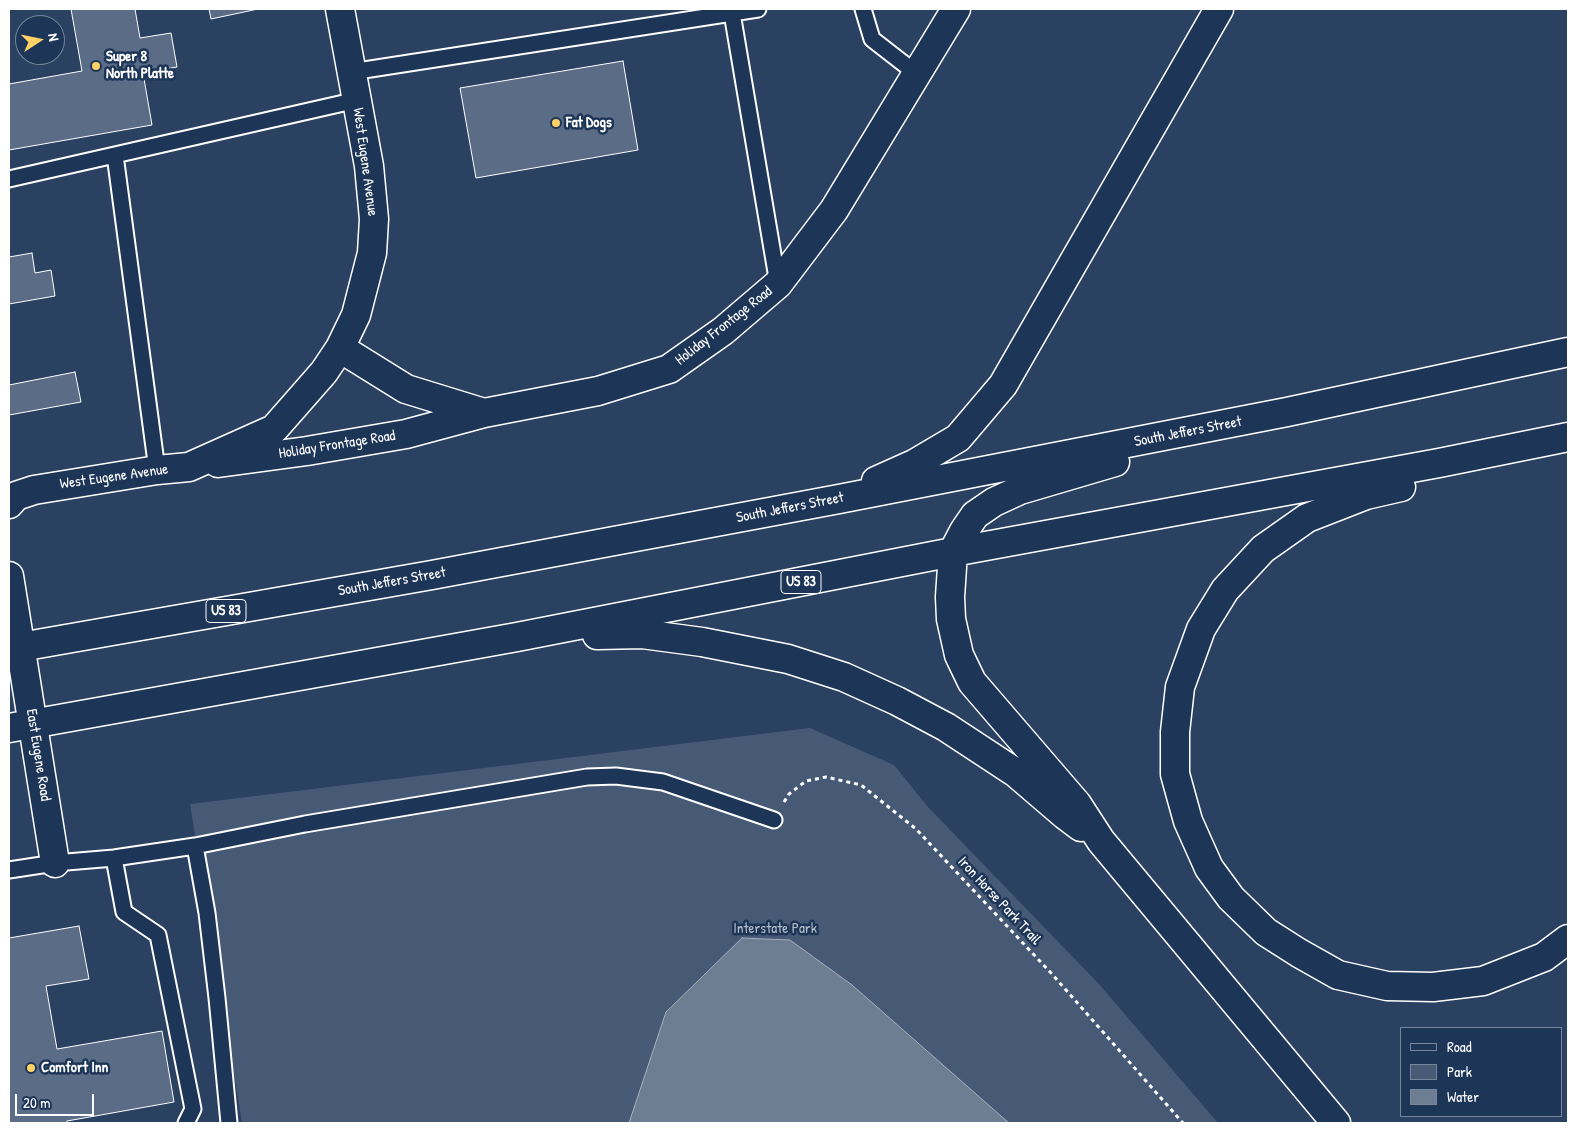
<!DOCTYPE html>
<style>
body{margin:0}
#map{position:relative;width:1577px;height:1132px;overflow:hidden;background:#2a4161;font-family:"Patrick Hand",sans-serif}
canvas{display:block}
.frame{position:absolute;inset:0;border:10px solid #fff;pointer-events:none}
.legend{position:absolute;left:1400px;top:1027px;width:162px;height:90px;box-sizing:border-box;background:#1d3557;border:1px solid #77869a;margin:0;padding:6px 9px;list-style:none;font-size:15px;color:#fff}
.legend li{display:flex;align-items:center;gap:10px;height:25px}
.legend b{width:25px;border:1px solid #77869a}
.north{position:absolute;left:15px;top:15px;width:50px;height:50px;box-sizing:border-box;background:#1d3557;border:1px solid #77869a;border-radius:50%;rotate:79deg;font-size:14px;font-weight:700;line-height:20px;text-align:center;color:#fff}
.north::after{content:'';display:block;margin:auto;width:18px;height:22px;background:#ffd166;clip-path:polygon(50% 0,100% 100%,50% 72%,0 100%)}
.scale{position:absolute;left:15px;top:1094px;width:79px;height:22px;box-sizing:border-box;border:2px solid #fff;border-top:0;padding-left:6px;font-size:15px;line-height:18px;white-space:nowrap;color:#fff;-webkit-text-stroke:4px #1d3557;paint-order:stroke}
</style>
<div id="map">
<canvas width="1577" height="1132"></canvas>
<div class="frame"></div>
<ul class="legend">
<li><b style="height:6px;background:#1d3557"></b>Road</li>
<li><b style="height:14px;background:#465975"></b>Park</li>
<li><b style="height:14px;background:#6d7d92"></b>Water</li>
</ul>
<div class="north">N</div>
<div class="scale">20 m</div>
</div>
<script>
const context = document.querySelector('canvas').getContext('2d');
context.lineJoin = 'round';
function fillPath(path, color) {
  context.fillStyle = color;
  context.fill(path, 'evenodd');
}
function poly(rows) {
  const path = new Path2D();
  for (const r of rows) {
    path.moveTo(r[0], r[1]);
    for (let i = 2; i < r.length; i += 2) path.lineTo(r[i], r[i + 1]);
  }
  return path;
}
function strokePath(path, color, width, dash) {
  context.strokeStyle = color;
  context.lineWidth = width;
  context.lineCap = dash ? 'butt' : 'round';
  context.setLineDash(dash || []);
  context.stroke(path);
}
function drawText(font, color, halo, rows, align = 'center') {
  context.font = font + ' "Patrick Hand",sans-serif';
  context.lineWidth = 5;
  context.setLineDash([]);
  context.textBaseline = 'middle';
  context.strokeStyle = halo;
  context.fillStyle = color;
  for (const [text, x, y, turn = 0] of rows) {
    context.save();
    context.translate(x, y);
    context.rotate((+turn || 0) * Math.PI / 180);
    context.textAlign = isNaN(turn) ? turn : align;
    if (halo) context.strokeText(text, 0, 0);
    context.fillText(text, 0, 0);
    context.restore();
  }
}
const green = poly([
 [810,728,894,765,928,807,1099,984,1218,1123,242,1123,190,804]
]);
const water = poly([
 [742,938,790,940,852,985,1009,1123,629,1123,666,1012,742,938]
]);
const building = poly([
 [71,9,135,9,140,38,171,33,177,67,143,73,152,125,9,150,9,84,82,71,71,9],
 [209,9,258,9,211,19,209,9],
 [623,61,638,150,476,178,460,88,623,61],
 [32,253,35,273,51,270,55,296,9,304,9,257,32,253],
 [75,372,81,402,9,415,9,385,75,372],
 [79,926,89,979,46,986,57,1049,162,1031,174,1102,67,1121,67,1123,9,1123,9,938,79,926]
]);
const path = poly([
 [784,802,789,794,806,781,826,777,861,785,916,829,1051,973,1183,1123]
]);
const lane = poly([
 [863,9,872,39,917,74],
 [732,13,778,284],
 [351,72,758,9],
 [115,155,157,470],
 [9,179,357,100],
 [195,846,207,913,217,998,229,1123],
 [114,858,124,912,158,935,193,1109,186,1123],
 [9,870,55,863,114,858,195,846,305,824,587,777,616,776,663,782,774,820]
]);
const street = poly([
 [340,348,406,389,484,413,598,391,669,369,723,331,778,284,834,210,956,9],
 [218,463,307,451,406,434,484,413],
 [9,504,16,496,34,490,157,470,189,467,274,429,324,372,340,348,356,315,372,253,374,219,369,166,340,9],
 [9,576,55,863]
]);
const highway = poly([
 [1115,462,1020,490,994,502,975,515,964,531,953,552,950,597,951,619,959,655,972,682,1077,804,1101,841,1336,1123],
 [876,481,914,464,958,438,1003,385,1219,9],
 [1401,487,1366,495,1307,518,1263,549,1225,590,1201,629,1180,687,1175,732,1175,774,1188,821,1209,868,1231,898,1266,932,1299,953,1338,975,1387,986,1433,987,1483,981,1544,957,1568,939],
 [597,635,642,634,702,642,788,659,844,677,897,701,946,727,1016,773,1065,815,1081,827],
 [9,649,432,575,839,499,1287,412,1568,352],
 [9,728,517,637,953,552,1439,463,1568,437]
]);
const markers = [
 [96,66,5,"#ffd166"],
 [556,123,5,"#ffd166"],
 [31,1068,5,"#ffd166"]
];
const shields = [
 [801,582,40],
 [226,611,40]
];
const shieldNames = [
 ["US 83",801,582],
 ["US 83",226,611]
];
const poiNames = [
 ["Super 8",106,57],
 ["North Platte",106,74],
 ["Fat Dogs",566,123],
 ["Comfort Inn",41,1068]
];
const streetNames = [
 ["West Eugene Avenue",365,162,82],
 ["Holiday Frontage Road",724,326,-38],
 ["South Jeffers Street",1188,432,-11],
 ["Holiday Frontage Road",337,445,-9],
 ["West Eugene Avenue",114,477,-8],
 ["South Jeffers Street",790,508,-11],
 ["South Jeffers Street",392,582,-10],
 ["East Eugene Road",38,755,81],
 ["Iron Horse Park Trail",999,901,47]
];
const parkNames = [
 ["Interstate Park",775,929]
];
fillPath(green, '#465975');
fillPath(water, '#6d7d92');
strokePath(water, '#a7b1be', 1);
fillPath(building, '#5b6c86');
strokePath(building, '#fff', 1);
strokePath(lane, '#fff', 19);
strokePath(street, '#fff', 31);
strokePath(highway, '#fff', 31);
strokePath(path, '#fff', 3, [4, 4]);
strokePath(lane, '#1d3557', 15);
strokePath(street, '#1d3557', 28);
strokePath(highway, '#1d3557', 28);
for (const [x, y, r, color] of markers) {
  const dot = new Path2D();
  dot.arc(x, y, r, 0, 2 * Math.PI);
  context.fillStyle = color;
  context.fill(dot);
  strokePath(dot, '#1d3557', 2);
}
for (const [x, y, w] of shields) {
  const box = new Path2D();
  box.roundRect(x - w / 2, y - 11.5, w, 23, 4);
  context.fillStyle = '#1d3557';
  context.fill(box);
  strokePath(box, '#fff', 1);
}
drawText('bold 14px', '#fff', null, shieldNames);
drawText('bold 15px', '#fff', '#1d3557', poiNames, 'left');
drawText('15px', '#fff', '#1d3557', streetNames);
drawText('15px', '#b5bdc8', '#1d3557', parkNames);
</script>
